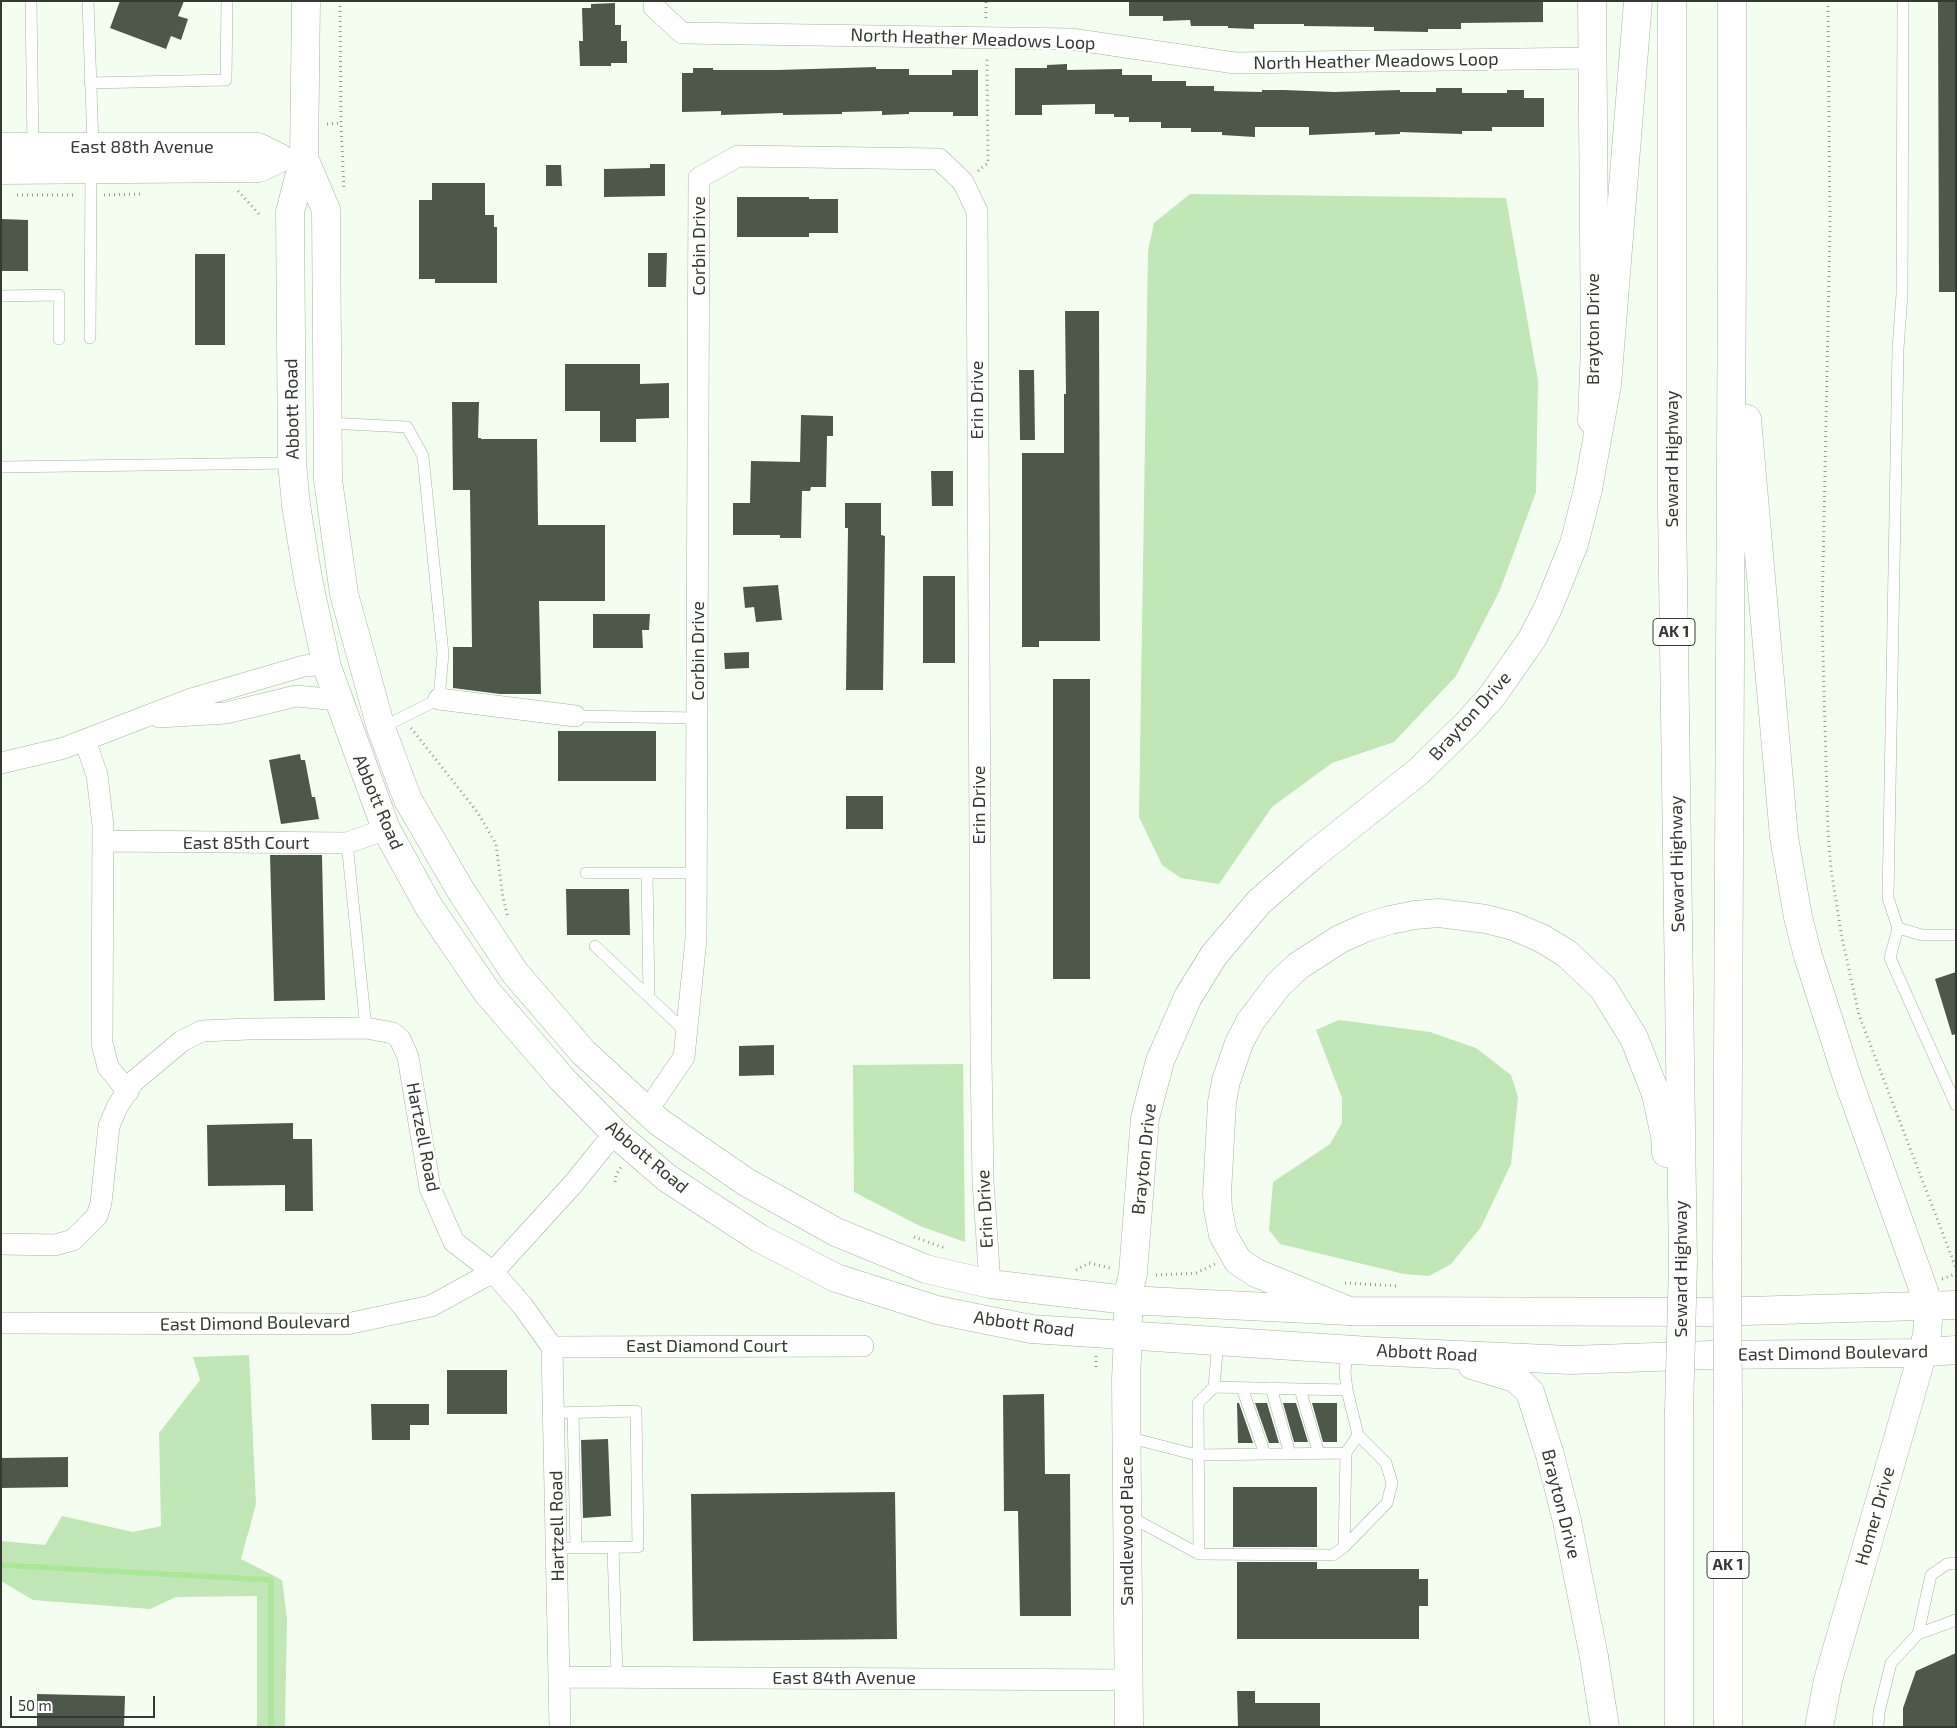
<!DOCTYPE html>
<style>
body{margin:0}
#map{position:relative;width:1957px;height:1728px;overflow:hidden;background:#f3fef0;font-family:"Exo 2",sans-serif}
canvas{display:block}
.frame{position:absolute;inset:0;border:2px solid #343932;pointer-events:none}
.scale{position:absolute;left:10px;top:1696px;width:145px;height:22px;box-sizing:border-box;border:2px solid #343932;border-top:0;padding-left:6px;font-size:15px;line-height:18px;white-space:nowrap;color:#343932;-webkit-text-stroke:4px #fff;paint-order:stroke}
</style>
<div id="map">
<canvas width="1957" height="1728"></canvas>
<div class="frame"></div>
<div class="scale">50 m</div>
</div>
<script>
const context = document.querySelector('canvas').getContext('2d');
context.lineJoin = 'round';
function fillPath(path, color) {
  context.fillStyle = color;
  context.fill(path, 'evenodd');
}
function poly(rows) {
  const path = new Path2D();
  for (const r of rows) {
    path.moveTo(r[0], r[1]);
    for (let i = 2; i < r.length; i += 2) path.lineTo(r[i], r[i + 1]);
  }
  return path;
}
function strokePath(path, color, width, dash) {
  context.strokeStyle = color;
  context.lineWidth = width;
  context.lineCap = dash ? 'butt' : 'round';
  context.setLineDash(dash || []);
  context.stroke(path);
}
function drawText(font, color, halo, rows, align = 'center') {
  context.font = font + ' "Exo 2",sans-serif';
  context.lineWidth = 5;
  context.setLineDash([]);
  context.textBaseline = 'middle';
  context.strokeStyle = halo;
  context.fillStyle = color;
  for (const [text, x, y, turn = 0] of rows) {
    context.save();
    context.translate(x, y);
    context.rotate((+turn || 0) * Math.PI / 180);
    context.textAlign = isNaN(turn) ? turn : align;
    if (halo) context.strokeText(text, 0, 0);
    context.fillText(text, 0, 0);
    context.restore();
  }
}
const green = poly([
 [1190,194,1506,198,1538,381,1536,492,1500,590,1456,676,1394,742,1332,763,1272,807,1219,884,1181,878,1162,865,1139,817,1148,251,1154,223],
 [1339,1020,1430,1032,1476,1048,1511,1075,1518,1097,1511,1164,1481,1227,1451,1264,1429,1276,1404,1274,1280,1244,1269,1230,1273,1182,1330,1144,1342,1123,1342,1098,1316,1030],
 [963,1064,965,1242,920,1226,854,1192,853,1065],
 [249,1355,256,1504,241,1559,282,1580,287,1618,285,1727,257,1727,257,1596,176,1597,150,1609,33,1600,1,1581,1,1541,45,1545,62,1516,133,1532,161,1526,159,1433,200,1380,193,1357]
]);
const stream = poly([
 [1,1565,271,1580,271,1727]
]);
const building = poly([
 [120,1,184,1,178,16,188,19,181,40,171,36,166,49,110,28],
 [1129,1,1543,1,1543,22,1461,23,1461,29,1428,29,1428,32,1374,31,1374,27,1304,26,1304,24,1254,24,1254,29,1228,28,1228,26,1191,26,1190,20,1163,21,1163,16,1129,16],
 [1938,1,1956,1,1956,292,1939,292],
 [615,3,615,25,621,25,621,41,627,41,627,63,611,63,611,66,580,66,579,41,583,41,582,8,591,8,591,4],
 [1067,64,1067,70,1122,69,1122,75,1152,75,1152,81,1186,81,1186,86,1214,86,1214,91,1262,92,1262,90,1284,90,1334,92,1400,90,1400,92,1436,92,1436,88,1462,88,1462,93,1507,93,1507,90,1524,90,1524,98,1544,98,1544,127,1492,127,1492,131,1462,131,1462,134,1400,132,1400,134,1375,135,1375,132,1309,135,1309,127,1255,127,1255,137,1222,135,1222,132,1191,132,1191,128,1161,128,1161,122,1129,122,1129,117,1114,117,1114,114,1095,114,1095,104,1042,105,1042,115,1015,115,1015,68,1047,68,1047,65],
 [876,67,876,69,909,69,909,75,952,75,952,70,978,70,978,116,953,116,953,112,909,112,909,114,882,115,882,111,842,112,842,114,783,115,783,113,721,115,721,111,682,112,682,73,693,73,693,68,713,68,713,70,778,70],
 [650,164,665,164,665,196,604,197,604,169,650,168],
 [546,165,561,165,562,186,546,186],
 [432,183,485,183,485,215,494,215,494,227,497,227,497,283,435,283,435,279,419,279,419,200,432,200],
 [737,197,809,197,809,199,838,199,838,233,809,233,809,237,737,237],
 [1,219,28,220,28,271,1,271],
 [648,253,667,253,666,287,648,287],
 [195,254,225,254,225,345,195,345],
 [1065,311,1099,311,1100,641,1039,641,1039,647,1022,647,1022,453,1064,453,1064,394,1066,394],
 [565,364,640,364,640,384,669,383,669,418,636,419,636,442,600,442,600,411,565,411],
 [1019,370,1034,370,1035,440,1020,440],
 [452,402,479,402,478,438,481,438,481,439,537,439,538,525,605,525,605,601,539,601,541,694,500,694,453,688,453,647,472,647,470,490,453,490],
 [801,415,833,416,833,436,827,436,826,487,811,487,810,491,802,491,801,538,780,538,780,535,733,535,733,503,750,503,751,461,800,462],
 [931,471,953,471,953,506,932,506],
 [845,503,881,503,881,535,885,536,883,690,846,690,848,528,845,528],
 [923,576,955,576,955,663,923,663],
 [778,585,782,620,756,622,754,607,745,608,743,587],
 [593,614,650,614,649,630,642,630,643,648,593,648],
 [749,652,749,668,725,669,724,653],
 [1053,679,1090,679,1090,979,1053,979],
 [558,731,656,731,656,781,558,781],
 [300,754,301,760,305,760,312,797,315,797,319,819,281,824,269,760],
 [846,796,883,796,883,829,846,829],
 [270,855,322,855,325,1000,274,1001],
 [566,889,629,889,630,935,567,935],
 [1956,972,1956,1034,1952,1035,1935,979],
 [774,1045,774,1075,739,1076,739,1046],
 [293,1123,293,1139,312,1139,313,1211,285,1211,285,1185,208,1186,207,1125],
 [447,1370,507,1370,507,1414,447,1414],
 [1044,1394,1045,1474,1070,1474,1071,1616,1020,1616,1018,1511,1004,1511,1003,1395],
 [1237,1403,1239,1403,1253,1443,1238,1443],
 [1255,1403,1267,1403,1279,1443,1269,1443],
 [1283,1403,1296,1403,1308,1442,1294,1442],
 [1312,1403,1337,1403,1337,1442,1323,1442],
 [371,1404,429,1404,429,1425,410,1425,410,1440,372,1440],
 [608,1439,611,1516,583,1518,581,1440],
 [68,1457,68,1487,1,1488,1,1458],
 [1233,1487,1317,1487,1317,1547,1233,1547],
 [895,1492,897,1639,693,1641,691,1494],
 [1237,1562,1317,1562,1317,1569,1419,1569,1419,1579,1428,1579,1428,1606,1419,1606,1419,1639,1237,1639],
 [1956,1653,1956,1727,1903,1727,1903,1708,1916,1671],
 [1237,1691,1255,1691,1255,1703,1320,1703,1320,1727,1238,1727],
 [37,1694,125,1696,124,1727,37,1727]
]);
const path = poly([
 [340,1,341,123,344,191],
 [1828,1,1830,227,1822,618,1828,832,1831,869,1842,938,1859,1015,1956,1268],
 [986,18,986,1],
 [327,124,341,123],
 [978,171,988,163,987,57],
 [238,191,259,214],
 [17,195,76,195],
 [104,195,141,194],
 [411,728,478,813,496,844,503,898,508,918],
 [615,1182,616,1175,621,1167],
 [914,1237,945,1248],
 [1076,1270,1089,1263,1110,1268],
 [1156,1275,1196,1273,1215,1264],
 [1942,1279,1956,1274],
 [1345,1283,1398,1286],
 [1096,1367,1096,1356]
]);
const service = poly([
 [31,1,33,147],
 [88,1,93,147],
 [1903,1,1902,294,1898,349,1888,898,1898,928,1922,935,1956,935],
 [90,83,226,80,227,1],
 [1,296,59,295,59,339],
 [90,338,91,169],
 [328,423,407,427,423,456,443,654,439,699,381,728],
 [1,467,292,463],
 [575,716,698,718],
 [347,843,366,1028],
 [586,873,697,873],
 [647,873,649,997],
 [1898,928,1890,958,1956,1105],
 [595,946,687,1033],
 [1218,1341,1214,1387,1198,1403,1199,1554,1333,1555,1344,1547,1346,1453,1358,1435,1347,1390,1345,1373,1347,1349],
 [1214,1387,1300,1389],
 [1242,1388,1265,1454],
 [1271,1388,1290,1454],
 [554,1413,636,1411,638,1547,557,1548],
 [573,1413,576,1548],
 [1127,1437,1197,1455,1346,1453],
 [1319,1454,1300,1389,1347,1390],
 [1129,1516,1199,1554],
 [613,1547,617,1676],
 [1344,1547,1387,1503,1392,1483,1386,1463,1358,1435],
 [1918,1634,1931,1575,1947,1564,1956,1563],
 [1878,1727,1879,1712,1891,1663,1918,1634,1956,1620]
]);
const minor = poly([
 [654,1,654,7,682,33,1071,39,1235,63,1592,58],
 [439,699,575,716],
 [159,717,226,713,296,696,338,700],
 [85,740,97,775,103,826,102,1043,108,1067,128,1092],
 [1,763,64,748,191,699,304,666,326,664],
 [104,841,347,843,386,829],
 [647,1111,684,1057,696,939,699,178,738,156,939,159,963,182,977,211,981,1057,983,1181,990,1284],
 [1,1244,55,1245,73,1240,97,1216,101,1203,109,1126,117,1107,133,1082,182,1041,202,1031,249,1029,366,1028,393,1033,400,1039,408,1057,430,1188,454,1242,493,1272,522,1305,552,1347,560,1727],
 [1,1323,347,1324,431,1306,493,1272,574,1183,603,1147,616,1134],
 [552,1347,863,1346],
 [561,1677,1128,1680]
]);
const tertiary = poly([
 [1,147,258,147,280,158,259,168,1,170],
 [1592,420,1595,347,1592,1],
 [1128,1335,1126,1380,1129,1727]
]);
const secondary = poly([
 [306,1,304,158,290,212,292,463,296,505,308,579,327,667,386,829,429,907,487,992,562,1079,616,1134,667,1178,759,1238,836,1278,937,1310,1031,1329,1370,1351,1570,1360,1711,1355,1916,1353,1956,1350],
 [304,158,326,210,328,480,344,594,381,728,408,800,461,891,515,973,583,1052,659,1122,746,1182,836,1232,926,1269,990,1284,1127,1300,1349,1311,1711,1312,1956,1305],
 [1128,1318,1127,1300,1133,1273,1145,1118,1160,1061,1188,997,1214,955,1259,902,1312,856,1419,771,1469,722,1492,696,1532,639,1548,608,1574,544,1588,489],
 [1472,1365,1515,1378,1530,1392,1550,1455,1567,1521,1594,1657],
 [1819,1727,1828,1680,1923,1352,1927,1334,1929,1305]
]);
const motorway = poly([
 [1672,1,1672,508,1683,1263],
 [1747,419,1780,792,1784,837,1798,917,1808,956,1848,1080,1929,1305],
 [1588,489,1607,385,1638,1],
 [1727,1262,1732,255,1732,1],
 [1349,1311,1256,1273,1238,1261,1223,1235,1218,1209,1217,1194,1222,1102,1226,1081,1239,1043,1250,1022,1278,985,1298,966,1340,939,1367,927,1390,920,1415,915,1439,913,1486,919,1513,926,1541,938,1566,953,1603,988,1634,1038,1656,1094,1665,1136,1666,1153],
 [1728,1403,1728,1727],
 [1679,1411,1679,1727],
 [1594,1657,1605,1727]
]);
const motorwayBridge = poly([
 [1727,1262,1728,1403],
 [1679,1411,1683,1263]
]);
const shields = [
 [1674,632,42],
 [1728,1565,42]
];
const shieldNames = [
 ["AK 1",1674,632],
 ["AK 1",1728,1565]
];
const streetNames = [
 ["North Heather Meadows Loop",973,39,2],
 ["North Heather Meadows Loop",1376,61,-1],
 ["East 88th Avenue",142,147],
 ["Corbin Drive",699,246,-90],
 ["Brayton Drive",1593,329,-90],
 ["Erin Drive",977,400,-90],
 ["Abbott Road",292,409,-91],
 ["Seward Highway",1672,459,-90],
 ["Corbin Drive",698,651,-90],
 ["Brayton Drive",1470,716,-48],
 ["Abbott Road",378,802,67],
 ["Erin Drive",979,805,-90],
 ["East 85th Court",246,843],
 ["Seward Highway",1677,864,-91],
 ["Hartzell Road",423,1137,79],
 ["Abbott Road",647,1157,40],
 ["Brayton Drive",1144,1159,-84],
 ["Erin Drive",985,1209,-93],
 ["Seward Highway",1681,1269,-90],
 ["East Dimond Boulevard",255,1323,-1],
 ["Abbott Road",1024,1324,8],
 ["East Diamond Court",707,1346],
 ["Abbott Road",1427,1353,3],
 ["East Dimond Boulevard",1833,1353,-1],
 ["Brayton Drive",1561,1504,76],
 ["Homer Drive",1875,1516,-74],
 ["Hartzell Road",557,1526,-91],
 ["Sandlewood Place",1127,1531,-90],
 ["East 84th Avenue",844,1678]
];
fillPath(green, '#c1e7b6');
strokePath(stream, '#ace69b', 5.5);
fillPath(building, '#4d584a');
strokePath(service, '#a6b3a3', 12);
strokePath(minor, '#a6b3a3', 22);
strokePath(tertiary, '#a6b3a3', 29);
strokePath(secondary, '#a6b3a3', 29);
strokePath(motorway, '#a6b3a3', 29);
strokePath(path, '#949c92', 3, [1, 4]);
strokePath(service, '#fff', 11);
strokePath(minor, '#fff', 21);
strokePath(tertiary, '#fff', 28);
strokePath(secondary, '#fff', 28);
strokePath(motorway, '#fff', 28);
strokePath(motorwayBridge, '#a6b3a3', 29, []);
strokePath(motorwayBridge, '#fff', 28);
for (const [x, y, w] of shields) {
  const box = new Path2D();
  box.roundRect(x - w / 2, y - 13.5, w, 27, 4);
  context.fillStyle = '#fff';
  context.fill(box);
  strokePath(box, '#343932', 1);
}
drawText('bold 16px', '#343932', null, shieldNames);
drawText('18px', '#343932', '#fff', streetNames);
</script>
